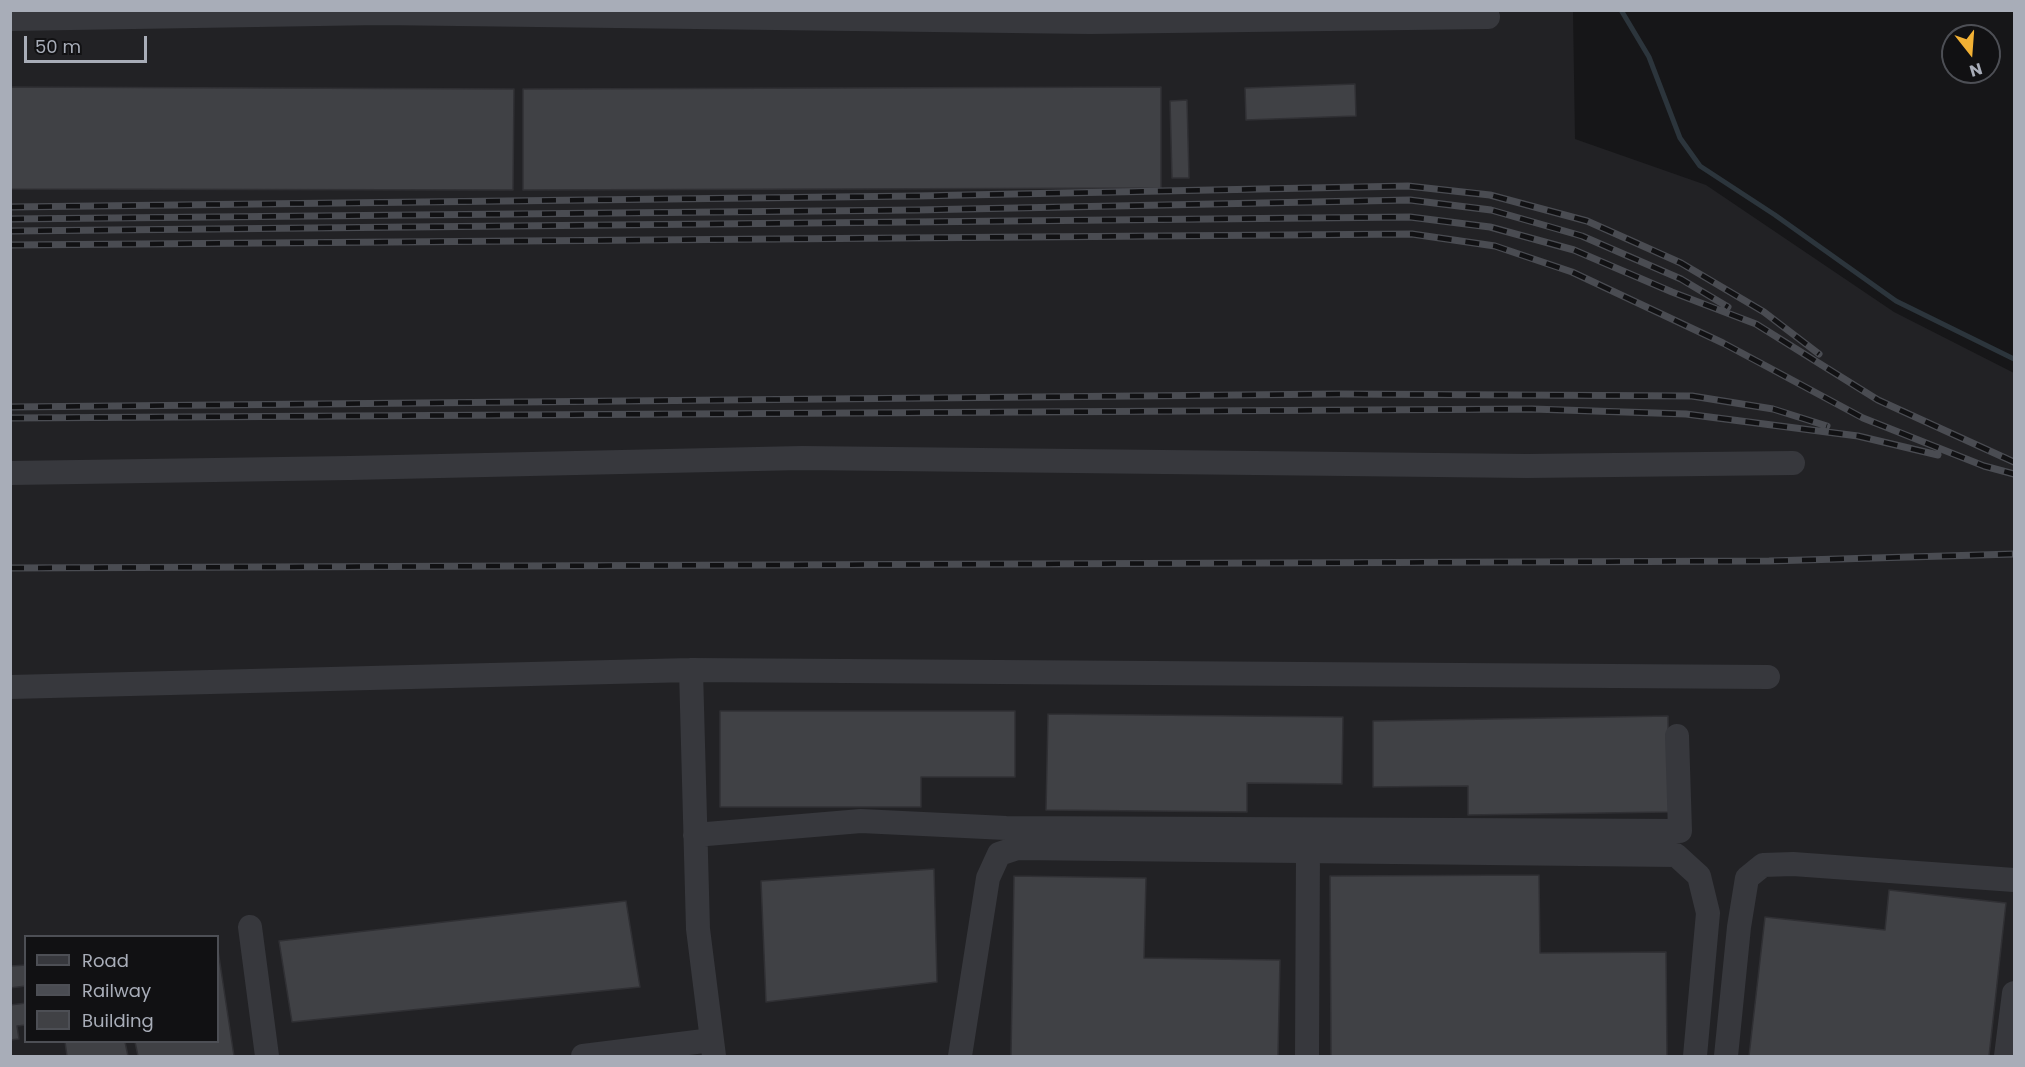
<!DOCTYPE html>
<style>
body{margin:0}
#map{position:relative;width:2025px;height:1067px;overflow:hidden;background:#161618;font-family:Poppins,sans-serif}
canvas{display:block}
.frame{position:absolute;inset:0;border:12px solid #a8adb8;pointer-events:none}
.legend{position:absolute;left:24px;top:935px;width:195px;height:108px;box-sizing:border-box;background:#111113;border:2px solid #4d4f55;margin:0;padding:8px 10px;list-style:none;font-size:18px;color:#a8adb8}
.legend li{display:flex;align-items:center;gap:12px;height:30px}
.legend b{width:30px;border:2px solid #4d4f55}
.north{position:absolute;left:1941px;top:24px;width:60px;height:60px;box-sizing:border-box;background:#111113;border:2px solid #4d4f55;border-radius:50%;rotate:163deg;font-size:16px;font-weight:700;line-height:24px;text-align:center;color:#a8adb8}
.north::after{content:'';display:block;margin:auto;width:21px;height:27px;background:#f2b134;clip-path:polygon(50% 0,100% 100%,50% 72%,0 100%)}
.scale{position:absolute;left:24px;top:36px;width:123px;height:27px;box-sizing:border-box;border:3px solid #a8adb8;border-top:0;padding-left:8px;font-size:18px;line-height:21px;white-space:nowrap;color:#a8adb8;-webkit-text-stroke:4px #111113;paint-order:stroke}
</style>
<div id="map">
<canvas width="2025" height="1067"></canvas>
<div class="frame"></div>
<ul class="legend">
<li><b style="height:8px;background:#37383d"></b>Road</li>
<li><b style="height:8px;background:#4a4c52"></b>Railway</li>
<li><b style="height:16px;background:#404145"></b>Building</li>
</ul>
<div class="north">N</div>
<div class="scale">50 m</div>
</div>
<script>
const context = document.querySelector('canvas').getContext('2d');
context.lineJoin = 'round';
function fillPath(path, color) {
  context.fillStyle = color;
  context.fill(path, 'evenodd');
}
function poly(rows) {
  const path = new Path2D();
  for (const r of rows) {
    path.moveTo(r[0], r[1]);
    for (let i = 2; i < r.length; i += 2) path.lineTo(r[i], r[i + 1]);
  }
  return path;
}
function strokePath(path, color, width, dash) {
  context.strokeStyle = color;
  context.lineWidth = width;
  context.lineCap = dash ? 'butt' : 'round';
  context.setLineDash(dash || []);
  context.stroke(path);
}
const built = poly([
 [10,11,1573,11,1575,139,1706,185,1894,312,2014,373,2014,1056,11,1056],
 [26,936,218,936,218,1042,26,1042]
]);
const stream = poly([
 [1621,10,1649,57,1680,138,1700,166,1775,215,1896,301,2014,359]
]);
const building = poly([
 [1355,84,1356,116,1246,120,1245,88,1355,84],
 [10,87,514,89,513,190,10,189,10,87],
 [1161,87,1161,188,523,190,523,89,1161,87],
 [1187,100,1189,178,1172,178,1170,101,1187,100],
 [720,711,1015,711,1015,777,921,777,921,807,720,807,720,711],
 [1048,714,1343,717,1342,784,1247,783,1247,812,1046,810,1048,714],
 [1668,716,1669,812,1468,815,1468,786,1373,787,1373,721,1668,716],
 [934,869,937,982,766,1002,761,881,934,869],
 [1539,875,1540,953,1666,952,1667,1056,1331,1056,1330,876,1539,875],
 [1014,876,1146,878,1144,958,1280,960,1278,1056,1011,1056,1014,876],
 [1889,890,2006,903,1989,1056,1749,1056,1765,917,1885,930,1889,890],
 [626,901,640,987,292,1022,279,941,626,901],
 [218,950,234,1056,138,1056,135,1042,218,1042,218,950],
 [26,965,26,986,10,988,10,966,26,965],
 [26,1003,26,1025,17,1026,19,1039,10,1040,10,1005,26,1003],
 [65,1042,125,1042,128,1056,67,1056,65,1042]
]);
const minor = poly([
 [10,19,380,13,1090,22,1488,17],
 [10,473,350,468,802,458,1527,466,1793,463],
 [691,670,698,929,714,1056],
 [10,687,691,670,1768,677],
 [695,835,861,821,1006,828,1680,831,1677,736],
 [250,927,267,1056],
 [583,1056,712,1040],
 [960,1056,988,878,999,854,1017,848,1676,855,1699,876,1708,913,1695,1056],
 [1307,1056,1308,851],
 [1726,1056,1739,927,1747,878,1763,865,1793,864,2014,880],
 [2006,1056,2014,993]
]);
const rail = poly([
 [10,207,916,196,1408,186,1490,195,1587,221,1681,263,1764,312,1819,354],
 [10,219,917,210,1410,200,1491,210,1582,236,1681,279,1728,307],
 [10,231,1410,217,1490,227,1574,250,1672,292,1756,324,1878,400,2014,462],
 [10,245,1412,234,1495,246,1572,272,1723,343,1863,418,1984,466,2014,474],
 [10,407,1339,394,1692,396,1773,409,1827,426],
 [10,418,1532,409,1686,414,1858,436,1938,455],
 [10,568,1769,561,2014,554]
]);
fillPath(built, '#222225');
strokePath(stream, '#2c353c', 5);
fillPath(building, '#404145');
strokePath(building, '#303034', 1.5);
strokePath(minor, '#37383d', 24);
strokePath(rail, '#4a4c52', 7);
strokePath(rail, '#111113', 4.5, [14]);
</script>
